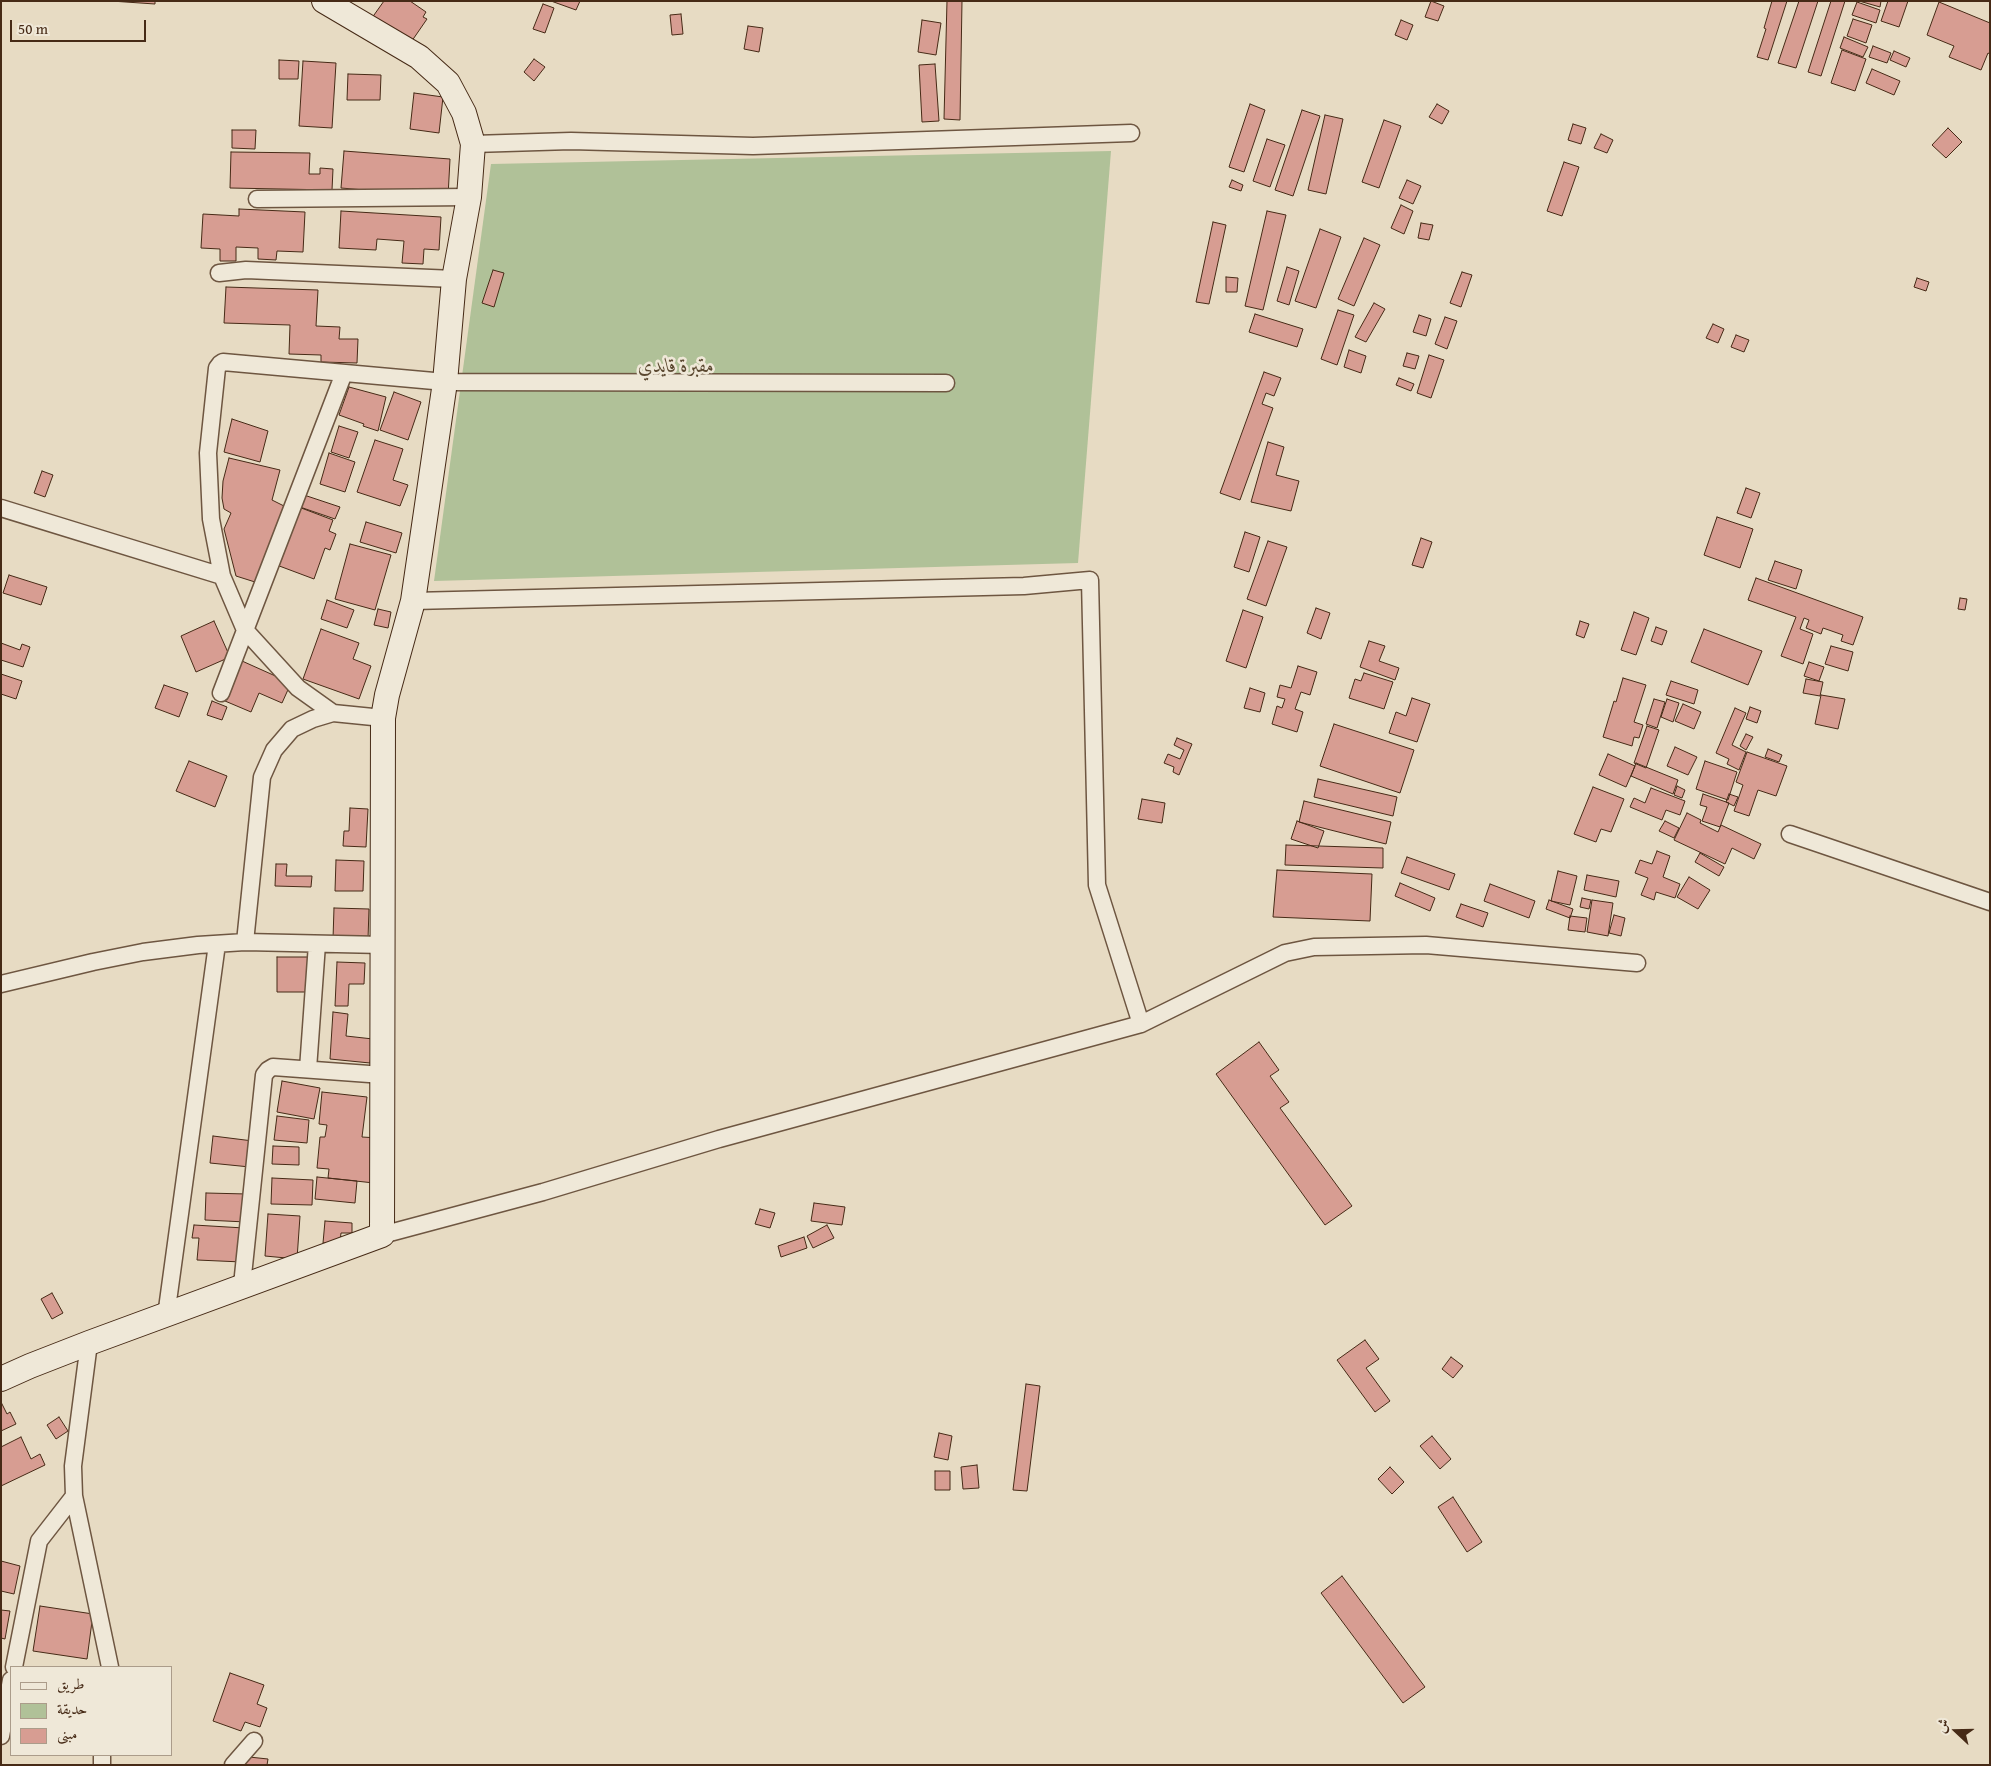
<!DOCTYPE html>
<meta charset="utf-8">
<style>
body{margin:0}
#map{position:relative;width:1991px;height:1766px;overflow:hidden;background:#e7dbc3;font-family:"Gentium Book Plus",Amiri,serif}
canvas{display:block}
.frame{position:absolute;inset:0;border:2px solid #462a16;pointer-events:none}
.legend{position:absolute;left:10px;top:1666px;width:162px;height:90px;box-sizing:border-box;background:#efe8d8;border:1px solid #ab9c8a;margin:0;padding:6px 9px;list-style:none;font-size:15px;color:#462a16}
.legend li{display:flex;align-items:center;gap:10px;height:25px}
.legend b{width:25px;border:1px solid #ab9c8a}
.north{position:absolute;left:1931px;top:1706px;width:50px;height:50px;-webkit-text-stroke:4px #efe8d8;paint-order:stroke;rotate:291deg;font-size:14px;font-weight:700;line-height:20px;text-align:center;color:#462a16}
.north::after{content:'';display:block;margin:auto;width:18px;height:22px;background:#462a16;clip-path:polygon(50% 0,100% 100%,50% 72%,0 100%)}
.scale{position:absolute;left:10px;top:20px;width:136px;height:22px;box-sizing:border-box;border:2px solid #462a16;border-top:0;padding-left:6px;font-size:15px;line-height:18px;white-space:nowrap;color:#462a16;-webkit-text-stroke:4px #efe8d8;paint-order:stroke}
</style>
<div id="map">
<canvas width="1991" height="1766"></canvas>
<div class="frame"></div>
<ul class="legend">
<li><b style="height:6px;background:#efe8d8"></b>طريق</li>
<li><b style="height:14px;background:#b0c198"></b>حديقة</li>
<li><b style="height:14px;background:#d79d92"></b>مبنى</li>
</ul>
<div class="north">ش</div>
<div class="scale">50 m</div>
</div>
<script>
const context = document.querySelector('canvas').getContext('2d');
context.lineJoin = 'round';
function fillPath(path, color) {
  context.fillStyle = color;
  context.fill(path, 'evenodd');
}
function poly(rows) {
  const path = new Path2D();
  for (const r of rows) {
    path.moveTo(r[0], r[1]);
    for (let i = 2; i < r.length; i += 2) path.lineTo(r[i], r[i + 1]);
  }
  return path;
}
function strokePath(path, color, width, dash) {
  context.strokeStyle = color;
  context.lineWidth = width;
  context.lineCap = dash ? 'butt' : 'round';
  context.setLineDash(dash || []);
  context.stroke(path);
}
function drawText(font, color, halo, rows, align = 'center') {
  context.font = font + ' "Gentium Book Plus",Amiri,serif';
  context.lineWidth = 5;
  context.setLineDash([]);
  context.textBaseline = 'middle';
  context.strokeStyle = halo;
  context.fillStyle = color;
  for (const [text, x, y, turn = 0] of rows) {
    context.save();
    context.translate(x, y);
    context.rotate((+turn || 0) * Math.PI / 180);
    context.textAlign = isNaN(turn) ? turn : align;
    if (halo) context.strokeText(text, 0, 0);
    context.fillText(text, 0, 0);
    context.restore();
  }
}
const green = poly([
 [1111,151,1078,563,434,581,491,164]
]);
const building = poly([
 [111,1,155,1,155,4,111,1],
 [384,1,410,1,426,12,423,17,427,19,407,48,369,22,384,1],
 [551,1,580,1,576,10,551,1],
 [947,1,962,1,960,120,944,119,947,1],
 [1431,1,1444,6,1438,21,1425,17,1431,1],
 [1772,1,1787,1,1768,60,1757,57,1766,29,1764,28,1772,1],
 [1799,1,1818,1,1796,68,1778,63,1799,1],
 [1831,1,1845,1,1821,76,1808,72,1831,1],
 [1859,1,1881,1,1880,7,1859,1],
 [1888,1,1908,1,1899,27,1881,21,1888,1],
 [1857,2,1880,10,1876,23,1852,15,1857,2],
 [1939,2,1990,23,1990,54,1988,53,1981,70,1949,57,1954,46,1927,35,1939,2],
 [543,4,554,8,545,33,533,29,543,4],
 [681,14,683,34,672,35,670,15,681,14],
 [1853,19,1872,25,1866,43,1847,36,1853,19],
 [922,20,941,23,936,55,918,52,922,20],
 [1401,20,1413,25,1407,40,1395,35,1401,20],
 [748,26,763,28,759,52,744,49,748,26],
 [1844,37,1868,47,1863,57,1840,48,1844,37],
 [1873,46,1891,53,1887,63,1869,57,1873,46],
 [1842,50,1866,59,1855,91,1831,83,1842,50],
 [1894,51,1910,58,1906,67,1890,60,1894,51],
 [534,59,545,67,534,81,524,72,534,59],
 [279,60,299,61,298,79,279,79,279,60],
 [303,61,336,63,332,128,299,126,303,61],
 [935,64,939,121,922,122,919,65,935,64],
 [1872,69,1900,81,1894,95,1866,83,1872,69],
 [348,74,381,75,380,100,347,100,348,74],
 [414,93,443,97,439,133,410,129,414,93],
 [1250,104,1265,110,1244,172,1229,167,1250,104],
 [1437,104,1449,111,1442,124,1429,117,1437,104],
 [1302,110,1320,116,1293,196,1275,190,1302,110],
 [1325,115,1343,119,1326,194,1308,190,1325,115],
 [1384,120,1401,126,1379,188,1362,182,1384,120],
 [1573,124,1586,128,1581,144,1568,140,1573,124],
 [1948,128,1962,142,1946,158,1932,145,1948,128],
 [232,130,256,130,255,149,232,148,232,130],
 [1601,134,1613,140,1607,153,1594,148,1601,134],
 [1267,139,1285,145,1270,187,1253,181,1267,139],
 [344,151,450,159,448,197,341,188,344,151],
 [231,152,310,153,309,174,320,174,320,168,333,169,332,190,230,188,231,152],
 [1564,162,1579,167,1562,216,1547,211,1564,162],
 [1232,180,1243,185,1241,191,1229,187,1232,180],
 [1407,180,1421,186,1413,204,1399,198,1407,180],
 [1401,205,1413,211,1404,234,1391,228,1401,205],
 [239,209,305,212,303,252,277,251,276,260,258,259,258,248,236,247,236,261,220,261,220,249,201,248,203,214,239,216,239,209],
 [341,211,441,217,439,250,424,249,423,264,402,263,404,241,377,239,376,250,339,248,341,211],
 [1267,211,1286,215,1263,310,1245,306,1267,211],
 [1213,222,1226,225,1209,304,1196,302,1213,222],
 [1421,223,1433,225,1429,240,1418,238,1421,223],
 [1320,229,1341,237,1316,308,1295,301,1320,229],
 [1364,238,1380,245,1354,306,1338,299,1364,238],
 [1287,267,1299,271,1289,305,1277,301,1287,267],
 [493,270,504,273,494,307,482,303,493,270],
 [1462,272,1472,275,1461,307,1450,303,1462,272],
 [1226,277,1238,278,1237,292,1226,292,1226,277],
 [1917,278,1929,282,1926,291,1914,287,1917,278],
 [226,287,318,290,316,326,340,327,339,339,358,339,357,363,321,362,321,355,289,354,290,325,224,323,226,287],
 [1374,303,1385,309,1366,342,1355,337,1374,303],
 [1338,310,1354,315,1337,365,1321,359,1338,310],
 [1255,314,1303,329,1297,347,1249,332,1255,314],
 [1419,315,1431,319,1426,336,1413,332,1419,315],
 [1445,317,1457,321,1447,349,1435,344,1445,317],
 [1713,324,1724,329,1718,343,1706,338,1713,324],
 [1736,335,1749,340,1744,352,1731,347,1736,335],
 [1349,350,1366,356,1361,373,1344,367,1349,350],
 [1407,353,1419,356,1415,369,1403,366,1407,353],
 [1429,355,1444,360,1431,398,1417,393,1429,355],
 [1264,372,1281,378,1274,396,1266,393,1262,404,1273,408,1240,500,1220,493,1264,372],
 [1399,378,1414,384,1411,391,1396,385,1399,378],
 [349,387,386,397,378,431,363,426,364,424,339,415,349,387],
 [394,392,421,402,408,440,380,430,394,392],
 [232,419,268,431,260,462,224,452,232,419],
 [339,426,358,432,349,458,331,452,339,426],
 [375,440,403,449,393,480,408,485,400,506,357,492,375,440],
 [1268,442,1284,447,1276,475,1299,481,1291,511,1251,502,1268,442],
 [329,453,355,462,345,492,320,484,329,453],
 [229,458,280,470,272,500,284,506,255,582,236,576,224,529,231,513,224,509,222,498,223,481,229,458],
 [42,471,53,475,45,497,34,493,42,471],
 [1746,488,1760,493,1751,518,1737,513,1746,488],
 [301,494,340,507,335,519,297,506,301,494],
 [296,506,333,520,329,531,336,534,330,550,325,548,314,579,274,564,296,506],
 [1717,517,1753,529,1740,568,1704,555,1717,517],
 [366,522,402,533,396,553,360,542,366,522],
 [1245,532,1260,537,1249,572,1234,567,1245,532],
 [1421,538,1432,542,1423,568,1412,565,1421,538],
 [1268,541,1287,547,1266,606,1247,599,1268,541],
 [350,544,391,555,375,610,335,599,350,544],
 [1775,561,1802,570,1796,589,1768,580,1775,561],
 [9,575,47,587,41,605,3,593,9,575],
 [1756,578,1863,617,1853,645,1841,641,1843,635,1823,628,1821,634,1806,628,1809,620,1804,618,1800,629,1813,634,1803,664,1781,656,1796,617,1748,600,1756,578],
 [1960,598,1967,599,1965,610,1958,609,1960,598],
 [327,600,354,610,347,628,321,619,327,600],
 [1316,608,1330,613,1321,639,1307,633,1316,608],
 [378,609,391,612,388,628,374,625,378,609],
 [1243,610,1263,617,1246,668,1226,661,1243,610],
 [1634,612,1649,618,1636,655,1621,650,1634,612],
 [214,621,230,657,196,672,181,636,214,621],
 [1580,621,1589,624,1584,638,1576,635,1580,621],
 [1656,627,1667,631,1662,645,1651,641,1656,627],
 [321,629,359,643,353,659,371,666,359,699,303,679,321,629],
 [1704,629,1762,651,1748,685,1691,662,1704,629],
 [1369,641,1385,646,1379,661,1399,668,1395,680,1360,667,1369,641],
 [1,643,20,650,22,644,30,647,23,667,1,660,1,643],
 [1831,646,1853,652,1848,671,1825,664,1831,646],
 [242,661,291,683,282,703,259,693,251,712,225,701,242,661],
 [1809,662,1824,667,1819,681,1804,676,1809,662],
 [1298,666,1317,672,1310,695,1301,692,1295,709,1303,712,1297,732,1272,724,1277,706,1282,708,1285,699,1277,697,1280,685,1291,688,1298,666],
 [1364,673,1393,682,1384,709,1349,698,1355,679,1361,681,1364,673],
 [1,674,22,681,16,699,1,694,1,674],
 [1623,678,1646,685,1634,722,1643,725,1639,738,1634,737,1632,746,1603,737,1614,701,1616,702,1623,678],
 [1806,679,1823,682,1820,696,1803,693,1806,679],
 [1671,681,1698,690,1694,704,1666,695,1671,681],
 [164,685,188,693,179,717,155,708,164,685],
 [1250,688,1265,693,1260,712,1244,708,1250,688],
 [1821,695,1845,699,1838,729,1815,724,1821,695],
 [1412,698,1430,704,1417,742,1389,733,1396,712,1406,716,1412,698],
 [1654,699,1665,702,1657,728,1646,724,1654,699],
 [1667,699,1679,703,1673,722,1661,717,1667,699],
 [212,701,227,707,222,720,207,715,212,701],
 [1683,704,1701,712,1694,729,1675,721,1683,704],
 [1750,707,1761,711,1757,723,1746,719,1750,707],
 [1735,708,1746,713,1732,745,1746,752,1739,770,1727,764,1729,759,1716,753,1735,708],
 [1334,724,1414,750,1400,793,1320,766,1334,724],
 [1647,726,1659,730,1646,768,1634,763,1647,726],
 [1746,734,1753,737,1746,750,1740,746,1746,734],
 [1177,738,1192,744,1179,775,1173,772,1174,767,1164,763,1168,754,1180,759,1184,750,1174,745,1177,738],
 [1675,747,1697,757,1688,775,1667,766,1675,747],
 [1768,749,1782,755,1779,762,1765,757,1768,749],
 [1747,752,1787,766,1776,796,1758,790,1749,816,1734,811,1743,785,1736,782,1747,752],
 [1608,754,1635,766,1626,787,1599,775,1608,754],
 [189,761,227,776,215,807,176,791,189,761],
 [1705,761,1737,772,1728,800,1696,789,1705,761],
 [1636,763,1678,780,1673,794,1631,776,1636,763],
 [1318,779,1397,797,1393,816,1314,797,1318,779],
 [1677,786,1685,790,1682,798,1674,795,1677,786],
 [1593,787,1624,799,1611,832,1601,829,1596,842,1574,834,1593,787],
 [1651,788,1685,801,1680,815,1666,810,1662,820,1630,807,1634,798,1645,803,1651,788],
 [1703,794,1729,803,1720,827,1702,821,1707,807,1700,805,1703,794],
 [1729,794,1738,797,1734,806,1726,802,1729,794],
 [1142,799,1165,803,1162,823,1138,819,1142,799],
 [1304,801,1391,822,1386,844,1299,822,1304,801],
 [350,808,368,809,366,847,343,846,344,831,349,831,350,808],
 [1687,813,1701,820,1700,823,1718,832,1721,825,1761,844,1754,859,1732,848,1725,864,1674,840,1687,813],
 [1297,821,1324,831,1318,848,1291,839,1297,821],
 [1665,821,1679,828,1674,838,1659,831,1665,821],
 [1286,845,1383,848,1383,868,1285,865,1286,845],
 [1657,851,1670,856,1663,877,1680,884,1675,898,1656,892,1654,900,1641,895,1648,878,1635,873,1640,860,1652,864,1657,851],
 [1700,853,1724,867,1719,876,1695,862,1700,853],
 [1407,857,1455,874,1449,890,1401,873,1407,857],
 [336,860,364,861,363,891,335,891,336,860],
 [276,864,287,864,286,876,312,876,311,887,275,886,276,864],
 [1277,870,1372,874,1370,921,1273,917,1277,870],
 [1558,871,1577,876,1570,905,1551,901,1558,871],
 [1587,875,1619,881,1616,897,1584,890,1587,875],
 [1689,877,1710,890,1698,909,1677,897,1689,877],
 [1400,883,1435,898,1430,911,1395,896,1400,883],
 [1490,884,1535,901,1529,918,1484,901,1490,884],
 [1582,898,1591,900,1589,909,1580,907,1582,898],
 [1549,900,1573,909,1570,918,1546,909,1549,900],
 [1592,900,1613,903,1608,936,1587,932,1592,900],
 [1461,904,1488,913,1483,927,1456,917,1461,904],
 [334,908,369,909,368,939,333,939,334,908],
 [1614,915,1625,918,1621,936,1609,933,1614,915],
 [1570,916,1587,918,1585,932,1568,930,1570,916],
 [277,957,313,957,313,992,277,992,277,957],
 [337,962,365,963,364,984,349,984,348,1006,335,1006,337,962],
 [333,1012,348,1014,346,1036,373,1039,370,1063,330,1059,333,1012],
 [1259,1042,1279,1070,1270,1076,1289,1102,1280,1108,1352,1206,1325,1225,1216,1074,1259,1042],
 [282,1081,320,1088,314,1119,277,1112,282,1081],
 [322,1092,367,1097,362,1137,379,1138,374,1183,328,1178,329,1169,317,1168,320,1137,325,1137,327,1125,319,1124,322,1092],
 [277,1116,309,1120,307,1143,274,1140,277,1116],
 [213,1136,253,1141,250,1167,210,1163,213,1136],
 [273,1146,299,1147,299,1165,272,1164,273,1146],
 [317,1177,357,1181,355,1203,315,1199,317,1177],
 [272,1178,313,1180,312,1205,271,1204,272,1178],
 [206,1193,247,1194,246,1222,205,1220,206,1193],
 [814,1203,845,1207,842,1225,811,1221,814,1203],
 [760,1209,775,1213,770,1228,755,1224,760,1209],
 [268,1214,300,1216,297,1259,265,1256,268,1214],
 [325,1221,352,1223,352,1233,341,1233,340,1242,323,1243,325,1221],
 [194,1225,244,1228,242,1262,197,1260,199,1238,192,1238,194,1225],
 [827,1225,834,1238,813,1248,807,1236,827,1225],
 [804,1237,807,1248,781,1257,778,1246,804,1237],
 [52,1293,63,1313,52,1319,41,1299,52,1293],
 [1365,1340,1379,1359,1366,1368,1390,1401,1375,1412,1337,1360,1365,1340],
 [1451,1357,1463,1366,1453,1378,1442,1369,1451,1357],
 [1026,1384,1040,1386,1027,1491,1013,1490,1026,1384],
 [1,1402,7,1414,10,1412,16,1424,1,1431,1,1402],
 [59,1417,68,1431,56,1439,47,1425,59,1417],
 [939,1433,952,1436,948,1460,934,1457,939,1433],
 [1432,1436,1451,1459,1440,1469,1420,1446,1432,1436],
 [21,1437,31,1459,40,1454,45,1465,1,1486,1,1447,21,1437],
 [977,1465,979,1488,963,1489,961,1467,977,1465],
 [1390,1467,1404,1482,1392,1494,1378,1479,1390,1467],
 [935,1471,950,1471,950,1490,935,1490,935,1471],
 [1453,1497,1482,1542,1467,1552,1438,1507,1453,1497],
 [1,1561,20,1566,14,1594,1,1591,1,1561],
 [1342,1576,1425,1687,1403,1703,1321,1593,1342,1576],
 [40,1606,93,1614,87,1659,33,1651,40,1606],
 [1,1610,10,1611,5,1639,1,1638,1,1610],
 [230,1673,264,1685,257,1704,267,1708,260,1727,245,1722,241,1731,213,1721,230,1673],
 [249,1757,268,1759,267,1765,243,1765,249,1757]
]);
const street = poly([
 [473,144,571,141,753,146,1131,133],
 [257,199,469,197],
 [219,273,246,270,454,279],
 [1,508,222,576],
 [221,693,344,373],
 [383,718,333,713,298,688,245,630,222,576,211,519,208,453,217,368,220,364,223,362,445,382,946,383],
 [1790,834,1990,902],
 [245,942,262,777,274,750,292,729,313,719,333,713],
 [1,984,93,962,143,952,198,945,245,942,383,945],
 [1141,1024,1285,953,1314,947,1426,945,1637,963],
 [308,1069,317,944],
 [382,1235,543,1192,719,1139,1141,1024,1097,885,1090,580,1024,586,413,601],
 [242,1285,264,1075,268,1070,273,1067,383,1075],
 [166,1316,217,944],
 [89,1343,73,1466,74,1496,110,1667],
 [14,1667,39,1541,74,1496],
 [1,1736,11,1680],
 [102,1765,102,1755],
 [233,1765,254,1741]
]);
const secondary = poly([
 [1,1379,30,1366,89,1343,382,1235,383,718,387,695,413,601,445,382,454,279,469,197,473,144,464,113,448,83,419,57,324,1]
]);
const parkNames = [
 ["مقبرة قايدي",676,367]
];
fillPath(green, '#b0c198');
fillPath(building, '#d79d92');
strokePath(building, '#462a16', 1);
strokePath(street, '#6e5641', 19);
strokePath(secondary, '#462a16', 26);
strokePath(street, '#efe8d8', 16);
strokePath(secondary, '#efe8d8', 24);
drawText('italic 20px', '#5b4830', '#efe8d8', parkNames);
</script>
